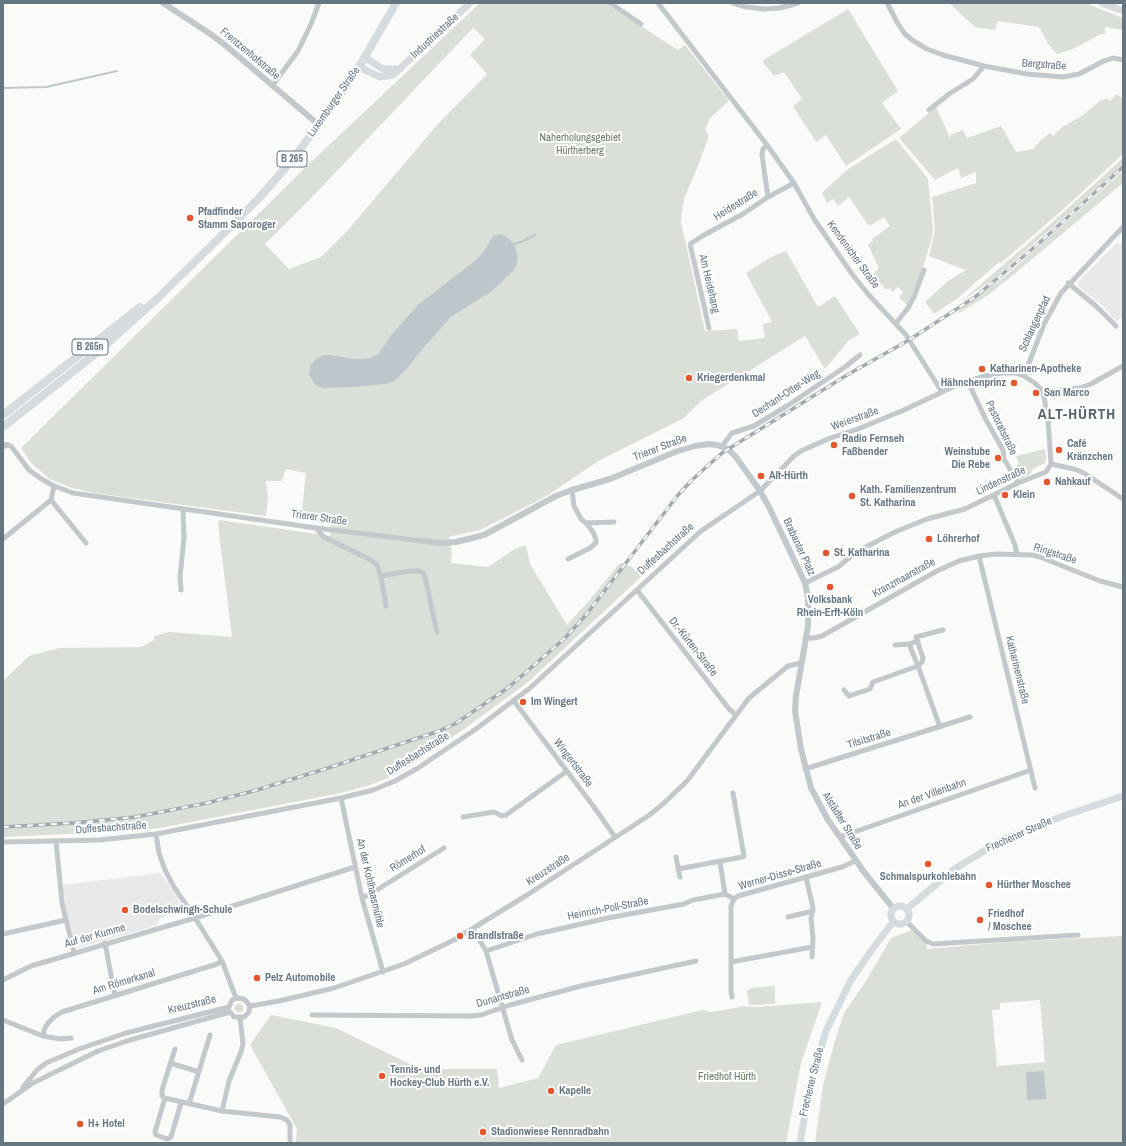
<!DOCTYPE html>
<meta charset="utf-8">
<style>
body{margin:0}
#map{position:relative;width:1126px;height:1146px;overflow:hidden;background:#fafaf8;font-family:"Archivo Narrow",sans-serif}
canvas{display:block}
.frame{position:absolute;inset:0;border:4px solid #657683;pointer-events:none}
</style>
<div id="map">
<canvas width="1126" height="1146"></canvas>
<div class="frame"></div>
</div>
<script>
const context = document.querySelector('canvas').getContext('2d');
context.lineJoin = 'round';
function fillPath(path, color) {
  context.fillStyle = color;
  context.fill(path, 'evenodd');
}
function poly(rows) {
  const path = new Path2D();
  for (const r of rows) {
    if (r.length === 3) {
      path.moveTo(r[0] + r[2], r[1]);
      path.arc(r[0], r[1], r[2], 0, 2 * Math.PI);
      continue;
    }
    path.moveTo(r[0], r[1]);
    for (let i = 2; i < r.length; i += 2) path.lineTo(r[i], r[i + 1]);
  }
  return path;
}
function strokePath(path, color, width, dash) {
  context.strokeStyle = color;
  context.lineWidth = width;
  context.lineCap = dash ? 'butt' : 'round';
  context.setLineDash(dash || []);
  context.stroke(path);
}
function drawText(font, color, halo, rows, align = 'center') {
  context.font = font + ' "Archivo Narrow",sans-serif';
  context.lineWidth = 4;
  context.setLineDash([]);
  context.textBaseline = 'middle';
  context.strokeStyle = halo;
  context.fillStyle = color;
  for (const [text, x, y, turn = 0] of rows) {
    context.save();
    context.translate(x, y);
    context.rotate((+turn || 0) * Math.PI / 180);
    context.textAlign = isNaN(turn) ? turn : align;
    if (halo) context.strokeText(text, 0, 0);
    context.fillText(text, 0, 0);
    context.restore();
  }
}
const built = poly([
 [1116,243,1123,244,1123,317,1116,321,1103,306,1078,286,1079,281],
 [161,873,184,909,182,912,160,918,158,925,78,948,74,946,67,917,62,885]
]);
const green = poly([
 [480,3,605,3,678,50,685,45,729,101,710,118,705,130,709,136,698,166,684,199,682,212,681,222,705,331,737,329,739,341,765,338,763,324,772,322,746,273,771,257,786,251,818,307,835,296,860,334,849,340,825,369,805,336,701,401,684,418,600,460,545,497,480,530,449,537,452,553,451,563,488,567,515,549,526,545,530,564,567,625,587,603,620,563,632,567,641,577,527,683,467,727,417,761,393,776,370,785,341,793,160,828,131,831,3,837,3,681,29,656,59,648,141,647,154,640,154,636,169,632,232,637,218,525,219,520,330,536,331,524,301,520,306,473,286,469,282,481,266,481,268,498,266,516,94,493,72,488,50,479,32,464,21,448,310,163],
 [473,28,485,39,470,55,487,74,437,125,348,230,321,257,289,269,265,244,314,195],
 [493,236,491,292,451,317,422,350,405,371,387,384,357,387,324,388,309,375,310,365,314,361,331,355,355,359,371,358,379,353,391,335,476,260,483,252],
 [949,3,1085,3,1123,18,1123,30,1105,27,1105,34,1099,35,1073,49,1057,54,1049,45,1039,27,998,21,995,30,975,27],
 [848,9,898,91,882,103,901,129,846,166,826,135,816,142,793,106,802,99,784,72,774,76,762,61],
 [1117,94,1123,99,1123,154,1068,205,1001,263,999,262,958,298,934,314,925,302,948,281,966,270,929,256,935,230,932,197,976,183,976,172,961,178,958,168,935,180,899,138,936,107,951,140,950,135,963,130,967,138,1001,126,1016,152,1033,149,1041,140,1050,133,1053,136,1062,127,1082,116,1102,99,1103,100,1106,98,1110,101],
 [896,139,928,179,933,230,932,237,916,291,907,305,899,298,903,292,898,287,892,292,890,288,886,290,873,274,879,268,868,245,873,241,872,239,890,226,884,217,869,226,849,197,838,206,833,199,827,203,822,193,848,169],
 [1123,158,1123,165,1046,233,992,280,959,303,1046,228],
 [1123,171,1123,183,1007,280,988,295,959,313,958,311,1009,273],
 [1045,449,1046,458,1045,463,1033,469,1030,474,1019,480,1013,468,1019,464,1016,456],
 [912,930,927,945,927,949,1007,942,1123,936,1123,1143,815,1143,823,1085,836,1037,844,1013,866,981,891,938],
 [1040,1000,1045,1062,997,1066,992,1010,1000,1009,1000,1003],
 [775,986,775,1004,749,1005,747,991,751,988],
 [822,1002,801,1063,786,1143,296,1143,297,1129,250,1045,271,1015,336,1028,420,1069,497,1069,499,1088,538,1078,556,1045,703,1010,710,1012,736,1008,741,1006,756,1007],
 [239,1008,4.5]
]);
const water = poly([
 [501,234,507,237,514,244,518,257,516,266,514,270,491,292,451,317,422,350,405,371,395,380,387,384,357,387,324,388,317,386,312,380,309,375,310,365,314,361,323,355,331,355,355,359,371,358,379,353,391,335,419,304,476,260,483,252,493,236],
 [1044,1071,1046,1099,1027,1100,1026,1072]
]);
const stream = poly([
 [3,88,46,87,117,71],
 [514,244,521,242,535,235]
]);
const minor = poly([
 [610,3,641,24],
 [658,3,767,145,794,183,814,219,852,274,868,294,906,335,942,392],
 [733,3,746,7,764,9,780,8,798,3],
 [887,3,897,22,904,33,912,40,927,49,943,55,984,66,1027,74,1063,77,1079,74,1104,61,1113,58,1123,60],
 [272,86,298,51,311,24,319,3],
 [929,110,949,94,973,79,984,66],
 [767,145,763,149,762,155,768,197],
 [1068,283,1096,306,1116,326],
 [896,323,908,308,914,297,924,270],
 [709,328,690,244,704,235,743,214,768,197,794,183],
 [1024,376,1044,324,1061,293,1123,227],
 [968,382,986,420,1003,450,1004,459,1018,483],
 [1043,392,1080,388,1091,384,1123,366],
 [7,445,11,446,29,470,40,478,54,486,73,493,316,528,423,541],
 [722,446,732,433,754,426,787,406,845,367,860,355],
 [1051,464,1074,469,1084,473,1123,499],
 [572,490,574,506,581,519,586,523,614,522],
 [994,495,1015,545,1017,554],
 [51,500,86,543],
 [316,528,324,537,371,560,377,565,381,576,386,606],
 [3,539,51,500,54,486],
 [979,556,1035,788],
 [568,559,590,548,596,543,596,540,593,532,586,523],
 [381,576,410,571,419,571,423,573,425,577,437,632],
 [181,590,180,577,184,538,183,509],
 [637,590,729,709,735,714],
 [806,638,814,638,822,636,937,571,959,561,979,556,996,554,1033,555,1040,557,1100,581,1123,587],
 [895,645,909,644],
 [844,690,849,696,870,689,873,682,918,666,909,644,918,641],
 [514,701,594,807,615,837],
 [940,727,918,666,922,662,923,658,916,637,943,630],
 [805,769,970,717],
 [341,798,362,898,383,972],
 [463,817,494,812,502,816,506,815,567,771],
 [156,834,159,853,165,870,174,887,195,918,222,961,236,998],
 [840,837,1031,770],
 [56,841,62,903,74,953],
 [3,842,99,840,156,834,341,798,373,790,395,781,418,768,476,729,530,688,701,531,760,491,794,456,801,451,828,439,858,429,904,410,957,385,985,376,1002,373,1016,373,1024,376,1035,383,1043,392,1048,419,1051,464,1046,472,1018,483,965,509,927,519,895,532,856,552,838,567,805,583],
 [676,857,680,877],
 [720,862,725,894],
 [678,869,742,857,744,856,733,793],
 [806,877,813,908,811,918,813,938,812,957],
 [362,898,372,893,444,848],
 [788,917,813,911],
 [906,921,926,941,933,944,1078,935],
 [473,929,486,951,512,1040,522,1060],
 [3,934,66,920],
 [105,943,115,996],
 [486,951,537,934,608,918,684,904,693,900,725,894,734,899],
 [731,962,812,947],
 [3,980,31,966,195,918,355,867],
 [732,997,731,991,731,906,734,899,738,896,842,867,855,861],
 [250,1006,279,1001,334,988,404,964,454,940,527,895,648,816,663,804,687,781,749,698,788,666,801,663],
 [229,1007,232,1000,238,998,244,999,250,1006,249,1012,244,1017,234,1017,230,1012],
 [312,1015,471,1016,481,1015,510,1005,581,986,696,961],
 [3,1020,43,1036,60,1039,71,1038],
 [43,1036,44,1030,48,1023,54,1017,62,1012,217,964,222,961],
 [170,1063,199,1072],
 [23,1087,37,1070,46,1063,79,1049,126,1033,229,1007],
 [165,1098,162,1096,162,1090,175,1049],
 [181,1103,171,1137,167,1139,156,1135,155,1132,165,1098,222,1111,280,1117,287,1120,290,1125,290,1143],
 [3,1104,33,1083,98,1051,130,1040,230,1012],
 [189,1104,210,1035],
 [222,1111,229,1081,241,1052,243,1044,240,1018]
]);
const tertiary = poly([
 [163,3,209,33,225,45,319,125],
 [3,446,7,445],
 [423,541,439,543,456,542,484,535,556,496,572,490,610,479,675,452,695,446,709,444,717,445,728,449,736,457,760,491,769,507,805,583,808,597,808,626,796,696,795,711,801,749,811,788,828,820,840,837,864,872,893,908]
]);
const secondary = poly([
 [1102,3,1123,11],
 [364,57,383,69,400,69],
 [359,67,380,77,393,75,470,3],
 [900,915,9],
 [907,909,953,870,1002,840,1066,815,1123,796],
 [800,1143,810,1085,826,1031,851,980,871,951,893,922]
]);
const primary = poly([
 [3,415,140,307],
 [3,427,99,351,159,297,211,246,259,198,293,159,345,88,359,67,396,3]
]);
const rail = poly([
 [3,827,73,823,135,817,207,803,257,790,325,769,439,731,455,724,509,687,564,639,586,615,678,495,692,480,722,453,847,375,909,340,975,297,1037,245,1123,167]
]);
const markers = [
 [190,218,4,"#e4572e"],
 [982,369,4,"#e4572e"],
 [689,378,4,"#e4572e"],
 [1014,383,4,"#e4572e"],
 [1036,393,4,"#e4572e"],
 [834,445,4,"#e4572e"],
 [1059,450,4,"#e4572e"],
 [998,458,4,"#e4572e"],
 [761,476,4,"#e4572e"],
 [1047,482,4,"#e4572e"],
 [1005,495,4,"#e4572e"],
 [852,496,4,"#e4572e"],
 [929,539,4,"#e4572e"],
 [826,553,4,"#e4572e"],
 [830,587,4,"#e4572e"],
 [523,702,4,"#e4572e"],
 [928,864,4,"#e4572e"],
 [989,885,4,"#e4572e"],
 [125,910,4,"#e4572e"],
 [980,920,4,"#e4572e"],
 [460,936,4,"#e4572e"],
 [257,978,4,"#e4572e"],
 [382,1076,4,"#e4572e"],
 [551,1091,4,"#e4572e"],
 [80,1124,4,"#e4572e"],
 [483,1132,4,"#e4572e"]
];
const shields = [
 [292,159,30],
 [90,347,36]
];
const shieldNames = [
 ["B 265",292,159],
 ["B 265n",90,347]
];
const streetNames = [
 ["Industriestraße",435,36,-43],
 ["Frentzenhofstraße",250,54,40],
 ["Bergstraße",1044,65,4],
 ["Luxemburger Straße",334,102,-55],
 ["Heidestraße",736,205,-32],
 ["Kendenicher Straße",853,255,54],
 ["Am Heidehang",709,284,77],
 ["Schlangenpfad",1035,324,-65],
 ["Dechant-Otter-Weg",786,394,-33],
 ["Weierstraße",855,419,-20],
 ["Pastoratstraße",1001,428,64],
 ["Trierer Straße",660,448,-21],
 ["Lindenstraße",1001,481,-25],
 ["Trierer Straße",319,518,8],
 ["Brabanter Platz",799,547,65],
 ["Duffesbachstraße",666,549,-42],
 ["Ringstraße",1055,554,18],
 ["Kranzmaarstraße",904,578,-29],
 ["Dr.-Kürten-Straße",693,647,52],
 ["Katharinenstraße",1017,670,76],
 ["Tilsitstraße",869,739,-17],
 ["Duffesbachstraße",418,754,-32],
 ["Wingertstraße",573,763,53],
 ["An der Villenbahn",932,794,-19],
 ["Alstädter Straße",842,821,58],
 ["Duffesbachstraße",111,828,-4],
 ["Frechener Straße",1019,835,-24],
 ["Römerhof",408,859,-32],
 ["Kreuzstraße",548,870,-33],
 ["Werner-Disse-Straße",780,875,-16],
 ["An der Kohlhaasmühle",370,883,77],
 ["Heinrich-Poll-Straße",608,909,-11],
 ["Auf der Kumme",95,936,-16],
 ["Am Römerkanal",124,982,-17],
 ["Dunantstraße",503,997,-16],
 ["Kreuzstraße",192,1005,-14],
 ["Frechener Straße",812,1082,-76]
];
const parkNames = [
 ["Naherholungsgebiet",580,138],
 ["Hürtherberg",580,151],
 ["Friedhof Hürth",727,1077]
];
const poiNames = [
 ["Pfadfinder",198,212],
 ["Stamm Saporoger",198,225],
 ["Katharinen-Apotheke",990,369],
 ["Kriegerdenkmal",697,378],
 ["Hähnchenprinz",1006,383,"right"],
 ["San Marco",1044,393],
 ["Radio Fernseh",842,439],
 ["Faßbender",842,452],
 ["Café",1067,444],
 ["Kränzchen",1067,457],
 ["Weinstube",990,452,"right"],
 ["Die Rebe",990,465,"right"],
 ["Alt-Hürth",769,476],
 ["Nahkauf",1055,482],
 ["Kath. Familienzentrum",860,490],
 ["St. Katharina",860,503],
 ["Klein",1013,495],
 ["Löhrerhof",937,539],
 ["St. Katharina",834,553],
 ["Volksbank",830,600,"center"],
 ["Rhein-Erft-Köln",830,613,"center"],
 ["Im Wingert",531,702],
 ["Schmalspurkohlebahn",928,877,"center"],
 ["Hürther Moschee",997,885],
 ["Bodelschwingh-Schule",133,910],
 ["Friedhof",988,914],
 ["/ Moschee",988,927],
 ["Brandlstraße",468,936],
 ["Pelz Automobile",265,978],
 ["Tennis- und",390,1070],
 ["Hockey-Club Hürth e.V.",390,1083],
 ["Kapelle",559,1091],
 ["H+ Hotel",88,1124],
 ["Stadionwiese Rennradbahn",491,1132]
];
const districtNames = [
 ["ALT-HÜRTH",1077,415]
];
fillPath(built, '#e8e9e9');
fillPath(green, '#dadfd7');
fillPath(water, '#bbc7cb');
strokePath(stream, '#bbc7cb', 2);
strokePath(minor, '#c3c8cc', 5);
strokePath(tertiary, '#c3c8cc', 6);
strokePath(secondary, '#d6dbdf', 7);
strokePath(primary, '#d6dbdf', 8);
strokePath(rail, '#a2aab0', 3.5);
strokePath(rail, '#fff', 2, [6]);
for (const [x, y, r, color] of markers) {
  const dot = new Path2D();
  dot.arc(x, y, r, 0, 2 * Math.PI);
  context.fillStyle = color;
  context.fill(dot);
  strokePath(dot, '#fff', 1.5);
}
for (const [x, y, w] of shields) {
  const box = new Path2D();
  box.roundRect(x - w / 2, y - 8, w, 16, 3);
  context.fillStyle = '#fff';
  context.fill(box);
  strokePath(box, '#657683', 1);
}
drawText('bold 10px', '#657683', null, shieldNames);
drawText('11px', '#657683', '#fff', streetNames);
drawText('11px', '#687a64', '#fff', parkNames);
drawText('bold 11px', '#657683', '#fff', poiNames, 'left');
context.letterSpacing = '1px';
drawText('bold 15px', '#57646e', '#fff', districtNames);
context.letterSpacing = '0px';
</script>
